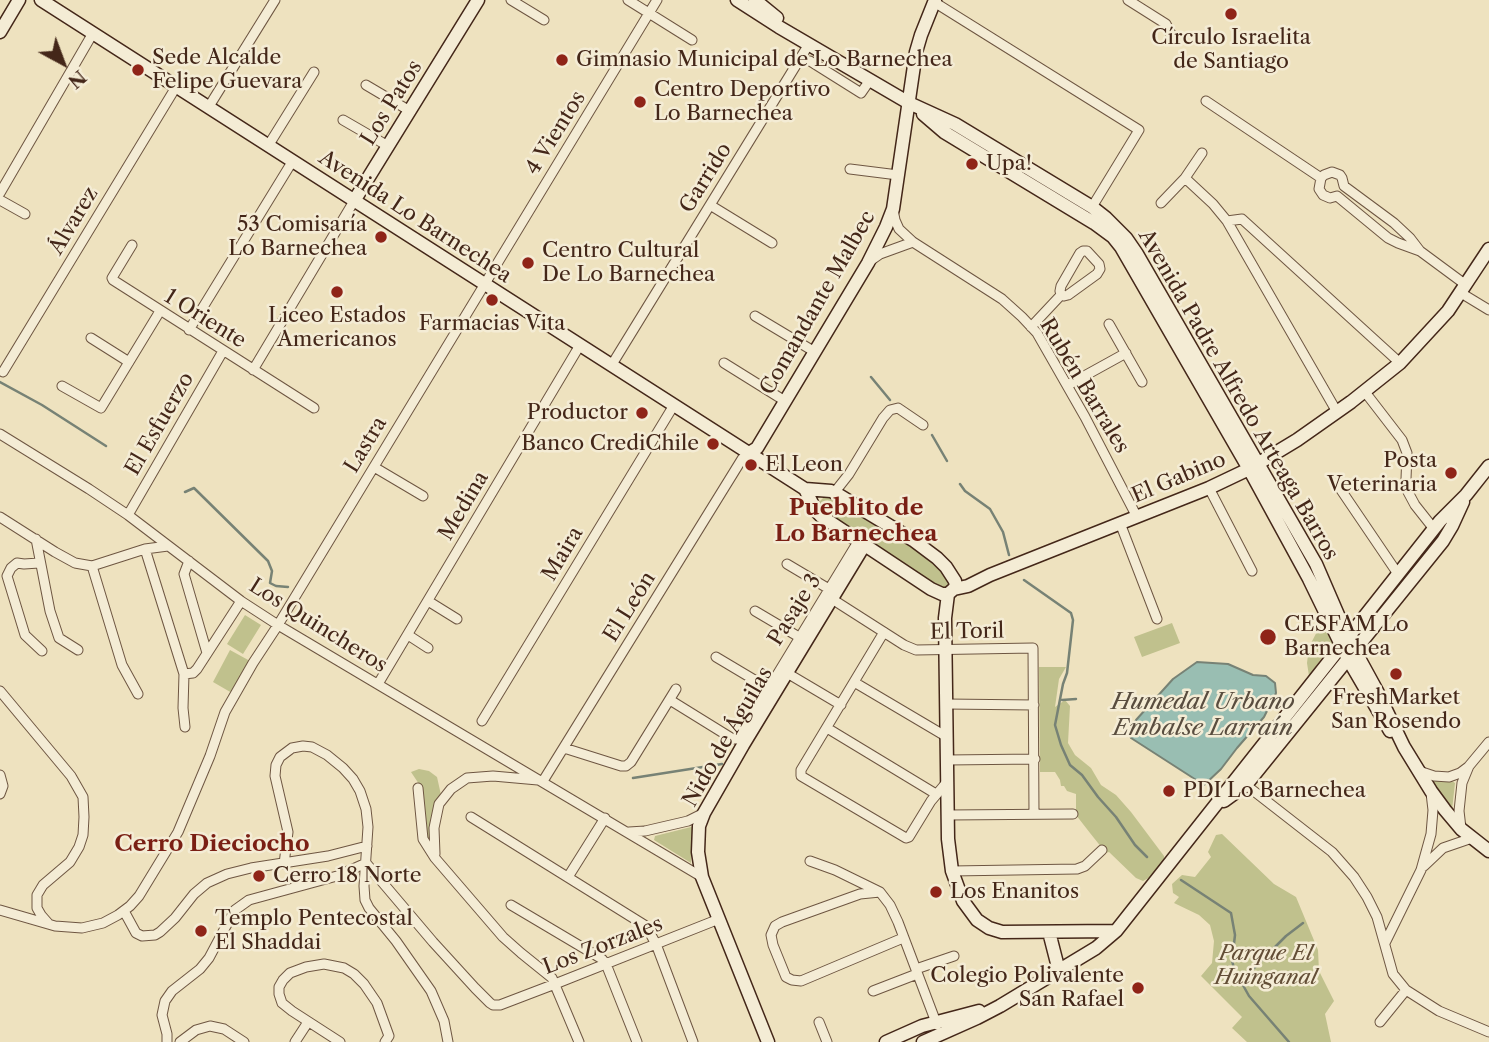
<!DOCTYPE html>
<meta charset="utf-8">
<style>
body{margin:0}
#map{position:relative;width:1489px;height:1042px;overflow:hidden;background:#eee2bf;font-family:"Libre Caslon Text",serif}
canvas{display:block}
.north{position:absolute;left:28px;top:28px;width:70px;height:70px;-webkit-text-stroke:5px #f4ecd5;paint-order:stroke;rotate:139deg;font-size:19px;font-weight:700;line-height:28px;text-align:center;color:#442719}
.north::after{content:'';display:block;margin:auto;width:24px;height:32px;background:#442719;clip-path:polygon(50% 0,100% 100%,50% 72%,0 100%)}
</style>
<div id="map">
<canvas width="1489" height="1042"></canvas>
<div class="north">N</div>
</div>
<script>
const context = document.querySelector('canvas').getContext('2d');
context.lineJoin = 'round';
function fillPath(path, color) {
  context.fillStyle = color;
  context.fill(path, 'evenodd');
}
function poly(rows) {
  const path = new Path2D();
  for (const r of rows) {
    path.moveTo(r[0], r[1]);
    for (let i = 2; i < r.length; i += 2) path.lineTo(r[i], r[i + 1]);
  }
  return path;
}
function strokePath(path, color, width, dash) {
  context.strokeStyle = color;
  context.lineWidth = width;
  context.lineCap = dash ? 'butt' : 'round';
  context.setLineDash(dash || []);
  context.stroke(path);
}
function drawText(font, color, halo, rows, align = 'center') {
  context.font = font + ' "Libre Caslon Text",serif';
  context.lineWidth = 5;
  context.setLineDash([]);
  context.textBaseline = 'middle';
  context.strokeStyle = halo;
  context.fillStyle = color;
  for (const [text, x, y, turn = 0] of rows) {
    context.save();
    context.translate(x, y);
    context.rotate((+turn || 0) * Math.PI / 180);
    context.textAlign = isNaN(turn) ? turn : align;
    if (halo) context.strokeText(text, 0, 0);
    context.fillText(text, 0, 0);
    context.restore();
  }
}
const green = poly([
 [826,495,833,496,926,554,942,568,950,584,946,592,824,512,820,507,820,501],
 [245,615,261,625,243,654,227,644],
 [1322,622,1333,642,1309,676,1307,663,1309,647],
 [1172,623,1180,643,1142,657,1134,637],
 [230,650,250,661,232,693,213,682],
 [1039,667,1066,667,1059,679,1055,707,1065,700,1070,706,1068,743,1075,755,1091,768,1101,785,1116,795,1131,812,1164,856,1164,860,1154,875,1143,881,1136,878,1109,852,1106,853,1090,833,1076,815,1076,794,1067,791,1064,786,1061,786,1060,780,1055,772,1040,772],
 [419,769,429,771,437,777,441,795,436,802,430,842,426,837,421,787,411,772],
 [1434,781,1452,781,1455,783,1452,810,1432,782],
 [695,826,691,844,691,863,654,840,655,836],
 [1222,834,1274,884,1296,897,1318,950,1319,971,1334,1001,1325,1014,1331,1042,1247,1042,1232,1028,1242,1017,1201,976,1212,963,1214,941,1210,925,1199,915,1174,903,1179,897,1173,893,1172,884,1182,875,1195,877,1211,857,1208,852,1216,835]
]);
const water = poly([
 [1197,662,1228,664,1253,675,1266,676,1275,683,1276,693,1264,717,1237,748,1221,769,1204,785,1131,738,1128,731,1136,720,1173,679,1197,662]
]);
const stream = poly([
 [871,377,890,400],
 [0,382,42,405,106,446],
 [932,435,947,461],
 [960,484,965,491,990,509,1003,532,1009,555],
 [185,492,194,488,268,561,272,571,270,583,276,586,288,587],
 [1024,580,1071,613,1073,620,1067,673,1063,684,1055,725,1061,745,1070,765,1082,775,1098,797,1116,817,1135,845,1147,857],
 [1062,700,1076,699],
 [633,778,722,764],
 [1181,880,1231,913,1235,935,1232,960,1234,969,1249,996,1289,1042],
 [1251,971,1286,936,1303,923]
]);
const street = poly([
 [511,0,544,20],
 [628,0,692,40],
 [1128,0,1166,24,1171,34],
 [934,2,1139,130,1092,207],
 [810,61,861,93,870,80],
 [366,85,410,111],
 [1206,101,1321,178],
 [208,108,275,0],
 [343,120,388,146],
 [268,146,314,72],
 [850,169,898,175],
 [1185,178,1202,153],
 [0,193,93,33],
 [0,200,25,214],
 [1161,203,1185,178,1213,204,1227,221,1337,412],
 [710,205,772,243],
 [893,209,895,220,899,229,913,242,1002,299,1022,317,1037,333,1085,417,1137,517],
 [1227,221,1242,219,1400,363],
 [132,245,112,278,113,280,314,408],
 [1420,251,1398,243,1388,238,1337,196,1330,198,1323,195,1319,189,1321,178,1324,175,1332,172,1340,175,1342,178,1344,186,1394,223,1410,238,1420,251,1466,285],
 [870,261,880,254,913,242],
 [1461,293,1489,310],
 [755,316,815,352],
 [1109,324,1142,382],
 [1031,327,1061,295,1064,296,1068,295,1097,274,1100,269,1099,264,1087,251,1083,251,1080,253,1061,286,1060,291,1061,295],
 [189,330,292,162],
 [91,338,129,362],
 [724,363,785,401],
 [611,366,809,44],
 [253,370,354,201],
 [3,372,176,87],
 [1068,385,1126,353],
 [62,386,101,408,160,311],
 [1365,392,1402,440,1407,453,1406,479,1408,492,1415,505,1434,529],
 [0,434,89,489,128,515,241,601,278,625,702,877],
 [374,467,423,496],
 [1339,487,1398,574],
 [1209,488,1252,571],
 [834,493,849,474,883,418,890,410,898,408,923,425],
 [128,515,223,351],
 [0,517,55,552,75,563,92,566,145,549,168,546],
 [1120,523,1157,619],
 [36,539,50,611,59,638,78,650],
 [145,549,184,674,183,708,185,727],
 [189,561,184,574,207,653],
 [39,563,24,564,17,563,11,568,7,576,25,635,42,651],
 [787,564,829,589],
 [92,566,122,665,138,694],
 [832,599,904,645,916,650,1033,648,1034,814],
 [428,601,457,619],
 [755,611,799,637],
 [884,632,801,770,801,776,906,838,909,837,931,801,947,782],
 [408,635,428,648],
 [716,657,768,688],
 [787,673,841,705],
 [184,674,193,673,197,669,241,601],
 [854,682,947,737],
 [378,684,580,345],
 [0,691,71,776,83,797,84,817,83,835,79,847,70,862,43,885,37,895,37,908,41,915,48,923],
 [670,700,733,739,738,739,859,540],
 [946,704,1034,705],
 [482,721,674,405],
 [827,728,936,794],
 [564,748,621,766,626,766,631,762,676,689],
 [947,760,1035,759],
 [1419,771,1434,776,1449,777,1460,773,1468,767],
 [0,775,3,786,0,794],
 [543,781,742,459,749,453],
 [1242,784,1246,785,1332,852,1354,877,1367,897,1377,917,1393,974,1406,990,1439,1011,1489,1032],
 [418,788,423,839,435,858,503,937,521,953,552,978,579,1042],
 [948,815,1073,814],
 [471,817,646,926,656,944,693,1042],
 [1461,828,1459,811,1462,783,1469,766,1489,742],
 [629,832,645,831,688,821,704,813],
 [435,854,434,828,439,804,451,789,467,778,493,776,538,780],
 [810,861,835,870,880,892,890,905,898,922,937,1025],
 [366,863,433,942,475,988,490,1003,493,1005,500,1005,555,984,719,919],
 [284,864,288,832,275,776,276,765,280,757,292,748,303,746,312,747,327,755,343,768,353,779,360,791,366,809,368,827,364,886,365,900,369,908,396,941,431,991,444,1021,448,1042],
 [1424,866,1443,848,1472,838],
 [952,871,1077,869,1085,866,1102,850],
 [568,877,605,818],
 [880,892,860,894,782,922,775,926,771,935,773,945,786,977,792,980,801,981,903,938],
 [511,905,602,959,606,964,637,1042],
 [0,910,55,926,82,928,103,923,118,915,130,906,139,896,178,832,210,756,225,712,253,663,278,625,657,0],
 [124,911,136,933,142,936,155,935,160,932,175,918,194,894,207,883,227,874,251,868,328,856,367,846],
 [1385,943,1421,870,1431,834,1433,810,1431,793],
 [916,969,954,956],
 [873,991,917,974],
 [819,1022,827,1042],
 [1380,1022,1406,990],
 [167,1042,167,1034,162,1015,165,1001,172,991,200,969,209,958,226,926,235,910,249,900,337,876,366,863],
 [180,1042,196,1030,210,1026,224,1029,244,1042],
 [295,1042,308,1022],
 [340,1042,292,1011,282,1003,279,994,279,987,283,980,290,973,306,967,324,964,344,968,354,974,364,984,377,1003,389,1036,385,1042]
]);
const secondary = poly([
 [41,0,805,489,831,491,837,494,913,540,937,558,946,567,955,581,956,587,948,594,942,594,931,589,821,516,816,511,805,489],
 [737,0,779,27,909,103,955,124,1092,207,1106,218,1126,238,1137,254,1316,564,1348,638,1377,691,1404,747,1431,791,1445,810,1461,829,1489,851],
 [755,0,777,18],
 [0,32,19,0],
 [923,114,944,132,1094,223,1113,237,1121,247,1249,469,1309,579,1348,659,1390,731],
 [354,201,478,0],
 [749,453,757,448,868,263,886,227,893,209,916,52,921,35,935,0],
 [954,589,968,586,990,575,1209,488,1249,469,1297,440,1351,402,1400,363,1448,311,1489,249],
 [948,594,945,618,948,839,952,871,963,901,977,920,989,928,1002,932,1116,931],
 [1224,801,1246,785,1443,541,1452,526,1463,502],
 [1049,932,1059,971],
 [768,1042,702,877,698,852,699,826,704,813,743,745,865,544],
 [886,1042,922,1026,979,1011],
 [923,1042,977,1018,1000,1006,1096,948,1116,931,1440,521,1466,495,1489,466]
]);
const markers = [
 [1231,14,7,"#8f2418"],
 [562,60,7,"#8f2418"],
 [138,70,7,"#8f2418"],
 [640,102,7,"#8f2418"],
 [972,164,7,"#8f2418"],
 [381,237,7,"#8f2418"],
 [528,263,7,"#8f2418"],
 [337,292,7,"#8f2418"],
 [492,300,7,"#8f2418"],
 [642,413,7,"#8f2418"],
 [713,444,7,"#8f2418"],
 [751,465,7,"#8f2418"],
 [1451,473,7,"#8f2418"],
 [1268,637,9,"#8f2418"],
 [1396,674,7,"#8f2418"],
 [1169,791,7,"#8f2418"],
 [259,876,7,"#8f2418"],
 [936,892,7,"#8f2418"],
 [201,931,7,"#8f2418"],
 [1138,988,7,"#8f2418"]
];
const poiNames = [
 ["Círculo Israelita",1231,38,"center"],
 ["de Santiago",1231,62,"center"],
 ["Sede Alcalde",152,58],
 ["Felipe Guevara",152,82],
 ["Gimnasio Municipal de Lo Barnechea",576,60],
 ["Centro Deportivo",654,90],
 ["Lo Barnechea",654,114],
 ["Upa!",986,164],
 ["53 Comisaría",367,225,"right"],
 ["Lo Barnechea",367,249,"right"],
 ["Centro Cultural",542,251],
 ["De Lo Barnechea",542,275],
 ["Liceo Estados",337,316,"center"],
 ["Americanos",337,340,"center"],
 ["Farmacias Vita",492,324,"center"],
 ["Productor",628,413,"right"],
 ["Banco CrediChile",699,444,"right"],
 ["Posta",1437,461,"right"],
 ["Veterinaria",1437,485,"right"],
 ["El Leon",765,465],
 ["CESFAM Lo",1284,625],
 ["Barnechea",1284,649],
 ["FreshMarket",1396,698,"center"],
 ["San Rosendo",1396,722,"center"],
 ["PDI Lo Barnechea",1183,791],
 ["Cerro 18 Norte",273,876],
 ["Los Enanitos",950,892],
 ["Templo Pentecostal",215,919],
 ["El Shaddai",215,943],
 ["Colegio Polivalente",1124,976,"right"],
 ["San Rafael",1124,1000,"right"]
];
const streetNames = [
 ["Los Patos",392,103,-58],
 ["4 Vientos",556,133,-58],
 ["Garrido",706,178,-58],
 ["Avenida Lo Barnechea",415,217,33],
 ["Álvarez",74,221,-59],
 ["Comandante Malbec",818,303,-60],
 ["1 Oriente",205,319,32],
 ["Rubén Barrales",1084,386,59],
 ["Avenida Padre Alfredo Arteaga Barros",1238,395,60],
 ["El Esfuerzo",160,424,-60],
 ["Lastra",366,445,-59],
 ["El Gabino",1179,478,-23],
 ["Medina",464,506,-59],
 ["Maira",563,554,-59],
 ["El León",630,607,-58],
 ["Pasaje 3",795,610,-58],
 ["Los Quincheros",318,626,32],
 ["El Toril",967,632,-1],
 ["Nido de Águilas",728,737,-60],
 ["Los Zorzales",603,946,-21]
];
const parkNames = [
 ["Parque El",1266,954],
 ["Huinganal",1266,978]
];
const neighbourhoodNames = [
 ["Pueblito de",856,508],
 ["Lo Barnechea",856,534],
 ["Cerro Dieciocho",212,844]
];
const waterNames = [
 ["Humedal Urbano",1203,702],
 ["Embalse Larraín",1203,728]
];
fillPath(green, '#c0c18d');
fillPath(water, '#99beb2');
strokePath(water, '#778275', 2);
strokePath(stream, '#778275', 2.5);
strokePath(street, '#6e5642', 11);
strokePath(secondary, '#442719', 15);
strokePath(street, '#f4ecd5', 9);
strokePath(secondary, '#f4ecd5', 12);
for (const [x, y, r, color] of markers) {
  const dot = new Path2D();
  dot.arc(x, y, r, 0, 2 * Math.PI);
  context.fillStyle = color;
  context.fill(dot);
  strokePath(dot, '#f4ecd5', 2.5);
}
drawText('21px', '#442719', '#f4ecd5', poiNames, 'left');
drawText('21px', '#442719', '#f4ecd5', streetNames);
drawText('italic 21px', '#634e36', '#f4ecd5', parkNames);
drawText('bold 23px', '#7a1f14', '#f4ecd5', neighbourhoodNames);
drawText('italic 23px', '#594d3f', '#f4ecd5', waterNames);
</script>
